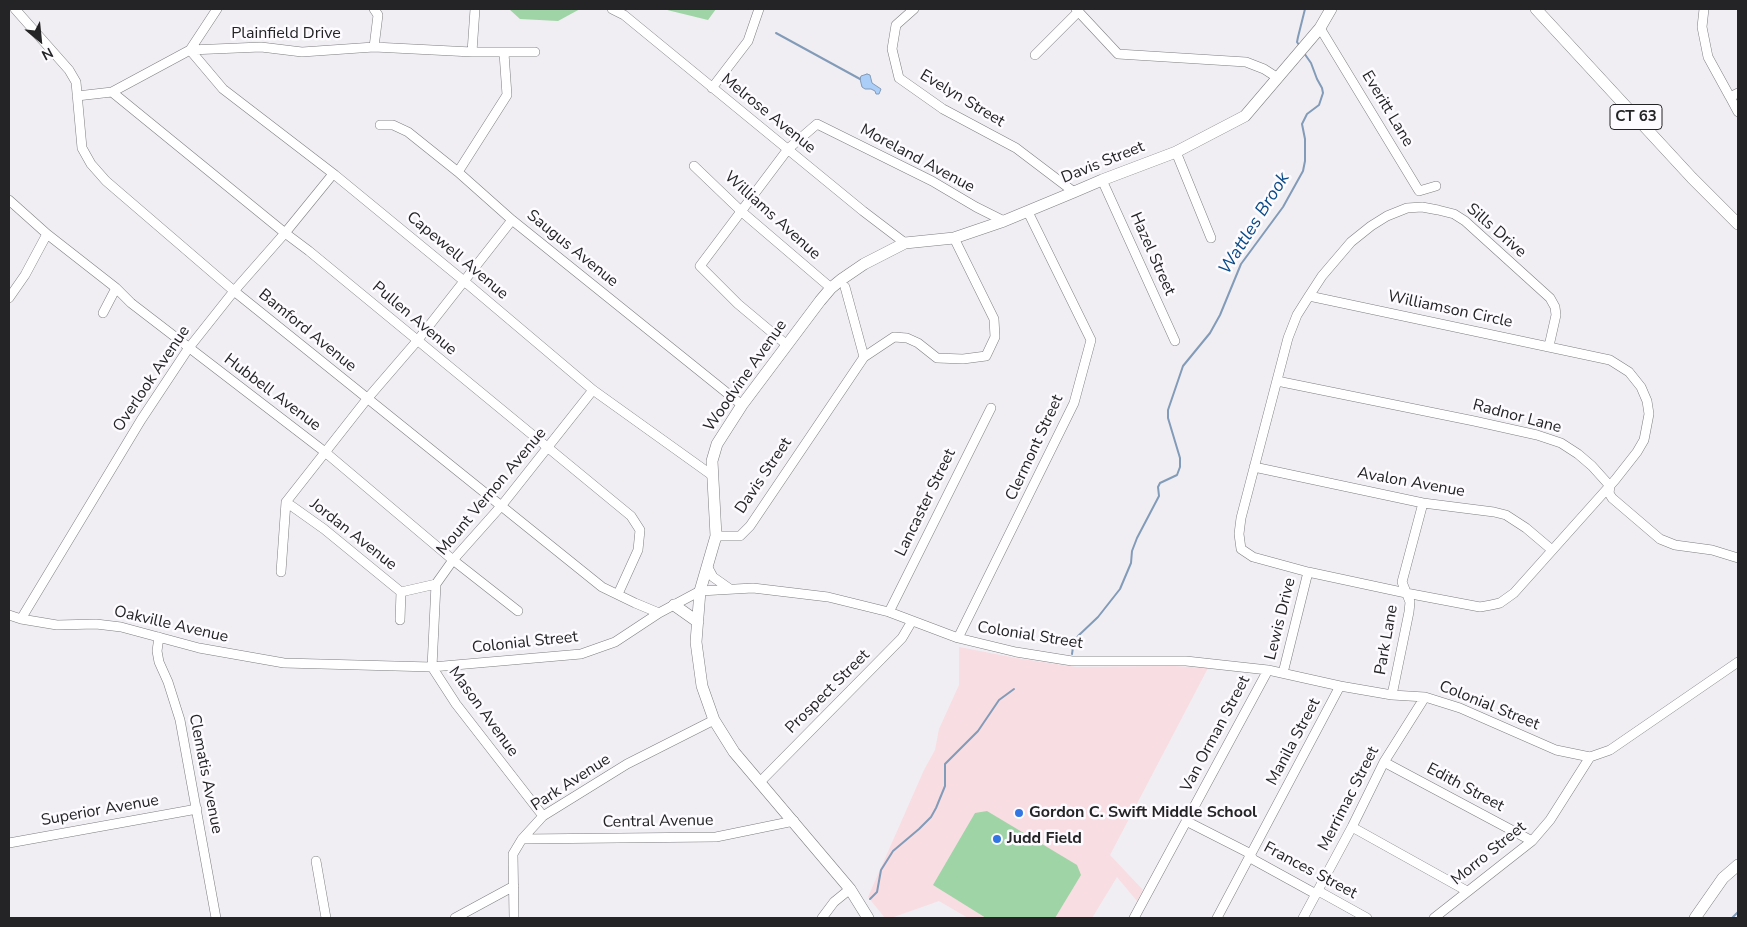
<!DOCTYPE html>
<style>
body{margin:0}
#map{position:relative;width:1747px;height:927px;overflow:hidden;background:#f0eef2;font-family:"Nunito Sans",sans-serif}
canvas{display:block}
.frame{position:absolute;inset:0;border:10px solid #242325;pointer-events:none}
.north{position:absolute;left:15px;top:15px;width:50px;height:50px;-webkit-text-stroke:4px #fdfbff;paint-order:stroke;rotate:152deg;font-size:14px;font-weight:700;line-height:20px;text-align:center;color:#242325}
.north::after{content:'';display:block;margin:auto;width:18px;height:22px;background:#242325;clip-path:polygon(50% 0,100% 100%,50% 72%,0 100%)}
</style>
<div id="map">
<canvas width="1747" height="927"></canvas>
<div class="frame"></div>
<div class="north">N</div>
</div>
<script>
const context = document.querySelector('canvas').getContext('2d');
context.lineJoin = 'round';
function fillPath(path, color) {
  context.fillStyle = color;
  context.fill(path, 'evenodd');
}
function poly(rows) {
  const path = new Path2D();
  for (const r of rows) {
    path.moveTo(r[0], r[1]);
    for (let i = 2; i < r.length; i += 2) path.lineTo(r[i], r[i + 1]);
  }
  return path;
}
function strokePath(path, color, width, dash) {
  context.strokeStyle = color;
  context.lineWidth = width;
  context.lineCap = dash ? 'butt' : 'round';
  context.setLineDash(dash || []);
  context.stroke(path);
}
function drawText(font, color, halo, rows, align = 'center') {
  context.font = font + ' "Nunito Sans",sans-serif';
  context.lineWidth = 5;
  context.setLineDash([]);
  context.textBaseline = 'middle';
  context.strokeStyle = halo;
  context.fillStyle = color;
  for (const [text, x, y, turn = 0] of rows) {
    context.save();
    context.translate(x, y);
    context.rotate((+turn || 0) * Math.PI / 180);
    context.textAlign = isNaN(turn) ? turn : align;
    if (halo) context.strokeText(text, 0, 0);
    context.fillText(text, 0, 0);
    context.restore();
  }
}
const education = poly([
 [959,647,1016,658,1076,667,1173,666,1208,668,1110,855,1143,890,1137,901,1117,877,1092,918,968,918,939,901,891,918,885,918,868,897,924,770,935,750,939,729,959,685]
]);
const green = poly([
 [509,9,580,9,558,21,520,19],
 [663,9,716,9,708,20],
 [987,811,1077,865,1081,875,1055,918,986,918,933,885,975,813]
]);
const water = poly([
 [867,74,870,75,872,83,881,89,879,94,876,94,875,91,871,89,865,89,862,87,860,79,861,76,867,74]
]);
const stream = poly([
 [776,33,860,79],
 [1299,45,1297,42,1298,37,1305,9],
 [1072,654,1073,647,1078,636,1098,617,1120,589,1131,563,1132,551,1137,538,1159,496,1158,487,1160,483,1177,475,1180,467,1180,458,1168,418,1168,410,1183,366,1210,333,1220,315,1241,264,1283,207,1303,171,1305,161,1305,139,1302,124,1307,114,1319,105,1323,93,1322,88,1317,79,1311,63,1304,53],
 [870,899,877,892,881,870,893,851,919,829,931,817,936,808,945,786,945,764,978,731,999,700,1014,689],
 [1732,918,1738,912]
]);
const minor = poly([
 [15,9,69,70,76,82,82,148,91,164,106,181,234,291,602,587,635,603,659,613],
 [217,9,190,50,223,89,335,175,464,281,593,390,713,476],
 [612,9,624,15,863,211,905,243],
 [914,9,896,25,892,49,899,78,943,109,1016,148,1074,192],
 [1076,9,1118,54,1246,62,1264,69,1278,78],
 [1704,9,1702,27,1708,57,1730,97,1738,93],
 [1320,28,1419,191,1436,186],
 [374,47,378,15,374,9],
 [472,52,475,9],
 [1035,55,1079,11],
 [712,88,748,41,759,9],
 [112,92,285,233,309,251,631,516,640,530,638,550,618,594],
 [77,96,112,92,190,50,261,47,302,52,374,47,472,52,535,52],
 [1730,97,1738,112],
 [380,125,393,125,408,132,458,172,512,220,742,405],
 [1176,152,1211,238],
 [694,166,742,212,831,288],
 [458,172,507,95,504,53],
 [1102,180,1175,341],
 [9,200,47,234,116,288,131,303,325,452,453,560,518,611],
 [845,287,864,357],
 [1309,296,1610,360,1629,372,1641,387,1647,401,1649,414,1644,440,1637,452,1615,480,1514,593,1500,603,1491,605,1480,607,1406,593,1308,572,1253,557,1241,549,1239,534,1241,518,1288,338,1297,315,1309,296],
 [1309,296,1322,276,1351,242,1371,226,1387,216,1407,208,1422,207,1438,210,1454,214,1465,221,1550,298,1555,307,1556,315,1549,346],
 [9,298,25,275,47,234],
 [103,313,116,288],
 [787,345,738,304,700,266,788,149,817,124,932,181,976,207,1004,221],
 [1277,381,1474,421,1537,435,1561,443,1578,454,1592,466,1610,486,1609,493,1612,498,1660,539,1675,545,1712,550,1738,558],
 [1254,467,1423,503,1494,512,1506,515,1526,528,1552,550],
 [286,502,367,399,417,341,512,220],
 [286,502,324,529,401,592],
 [716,536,740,536,750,526,864,357,894,337,907,338,918,343,937,358,963,359,986,356,995,337,994,319,954,238],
 [707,566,713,577,730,589],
 [281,572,286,502],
 [436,584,432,667,456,704,543,816],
 [401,592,436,584,453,560,502,505,593,390],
 [889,612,991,408],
 [9,615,21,619,57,625,96,624,121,627,199,648,284,663,432,667,581,654,615,642,659,613,700,591,753,588,828,597,889,612,958,638,1016,652,1072,661,1186,661,1268,670,1340,686,1392,695,1425,697,1460,708,1556,750,1590,757,1610,750,1738,662],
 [21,619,141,420,188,349,234,291,285,233,333,174],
 [400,620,401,592],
 [159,637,157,651,159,662,168,682,180,720,216,918],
 [958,638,1074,403,1091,340,1028,212],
 [1283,673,1308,572],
 [1392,695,1409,612,1410,602,1402,582,1423,503],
 [1384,762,1532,841],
 [760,782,902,638,912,621],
 [1186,821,1247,852,1254,860,1314,893,1322,893,1367,918],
 [1352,827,1467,891],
 [522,839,716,837,794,821],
 [9,843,197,809],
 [316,861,326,918],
 [455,918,514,886],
 [514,918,513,854,522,839,543,816,627,764,714,720],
 [822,918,834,902,850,889],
 [1134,918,1268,670],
 [1217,918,1340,686],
 [1303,918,1352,827,1384,762,1425,697],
 [1434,918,1532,841,1550,820,1590,757]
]);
const major = poly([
 [1536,9,1692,178,1738,224],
 [674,605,698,622],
 [868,918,850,889,734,752,714,720,702,686,696,642,700,591,716,536,712,461,717,444,742,405,820,301,831,288,842,279,864,264,905,243,954,238,1004,221,1074,192,1102,180,1176,152,1245,116,1320,28,1331,9],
 [1695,918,1723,878,1738,865]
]);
const markers = [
 [1019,813,5,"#3276e3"],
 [997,839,5,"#3276e3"]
];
const shields = [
 [1636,117,52]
];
const shieldNames = [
 ["CT 63",1636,117]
];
const streetNames = [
 ["Plainfield Drive",286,34],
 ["Evelyn Street",962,99,31],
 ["Everitt Lane",1387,109,59],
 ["Melrose Avenue",768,114,39],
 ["Moreland Avenue",917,159,28],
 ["Davis Street",1103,163,-22],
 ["Williams Avenue",772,216,42],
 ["Sills Drive",1496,231,41],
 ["Saugus Avenue",572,249,39],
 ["Hazel Street",1152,254,66],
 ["Capewell Avenue",457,256,40],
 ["Williamson Circle",1450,310,12],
 ["Pullen Avenue",414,319,40],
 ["Bamford Avenue",307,331,39],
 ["Woodvine Avenue",746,376,-55],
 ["Overlook Avenue",152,379,-56],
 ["Hubbell Avenue",272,393,37],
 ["Radnor Lane",1517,417,15],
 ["Clermont Street",1035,448,-65],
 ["Davis Street",764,476,-56],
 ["Avalon Avenue",1411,483,10],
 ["Mount Vernon Avenue",492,492,-50],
 ["Lancaster Street",926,503,-64],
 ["Jordan Avenue",353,535,38],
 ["Lewis Drive",1281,619,-76],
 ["Oakville Avenue",171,625,13],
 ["Colonial Street",1030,636,9],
 ["Park Lane",1387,640,-80],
 ["Colonial Street",525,643,-6],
 ["Prospect Street",828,692,-45],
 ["Colonial Street",1489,706,22],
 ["Mason Avenue",483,712,54],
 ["Van Orman Street",1216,734,-62],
 ["Manila Street",1294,742,-62],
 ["Clematis Avenue",205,774,79],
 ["Park Avenue",571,783,-33],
 ["Edith Street",1465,788,28],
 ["Merrimac Street",1349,799,-63],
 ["Superior Avenue",100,811,-10],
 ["Central Avenue",658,822,-1],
 ["Morro Street",1489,854,-39],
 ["Frances Street",1310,871,28]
];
const poiNames = [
 ["Gordon C. Swift Middle School",1029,813],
 ["Judd Field",1007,839]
];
const waterNames = [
 ["Wattles Brook",1255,224,-58]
];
fillPath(education, '#f8dde2');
fillPath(green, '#9fd4a6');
fillPath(water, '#aacef7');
strokePath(water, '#829bb8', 1);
strokePath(stream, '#829bb8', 2);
strokePath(minor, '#7e7d80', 10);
strokePath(major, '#7e7d80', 12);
strokePath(minor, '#fff', 9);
strokePath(major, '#fff', 11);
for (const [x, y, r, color] of markers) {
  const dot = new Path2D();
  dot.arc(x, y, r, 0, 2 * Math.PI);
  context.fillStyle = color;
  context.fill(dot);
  strokePath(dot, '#fdfbff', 2);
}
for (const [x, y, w] of shields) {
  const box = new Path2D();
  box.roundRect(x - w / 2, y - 12.5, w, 25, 4);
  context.fillStyle = '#fdfbff';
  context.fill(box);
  strokePath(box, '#242325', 1);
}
drawText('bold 15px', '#242325', null, shieldNames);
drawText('16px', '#242325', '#fdfbff', streetNames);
drawText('bold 16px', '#242325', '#fdfbff', poiNames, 'left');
drawText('italic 18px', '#094b87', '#fdfbff', waterNames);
</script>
